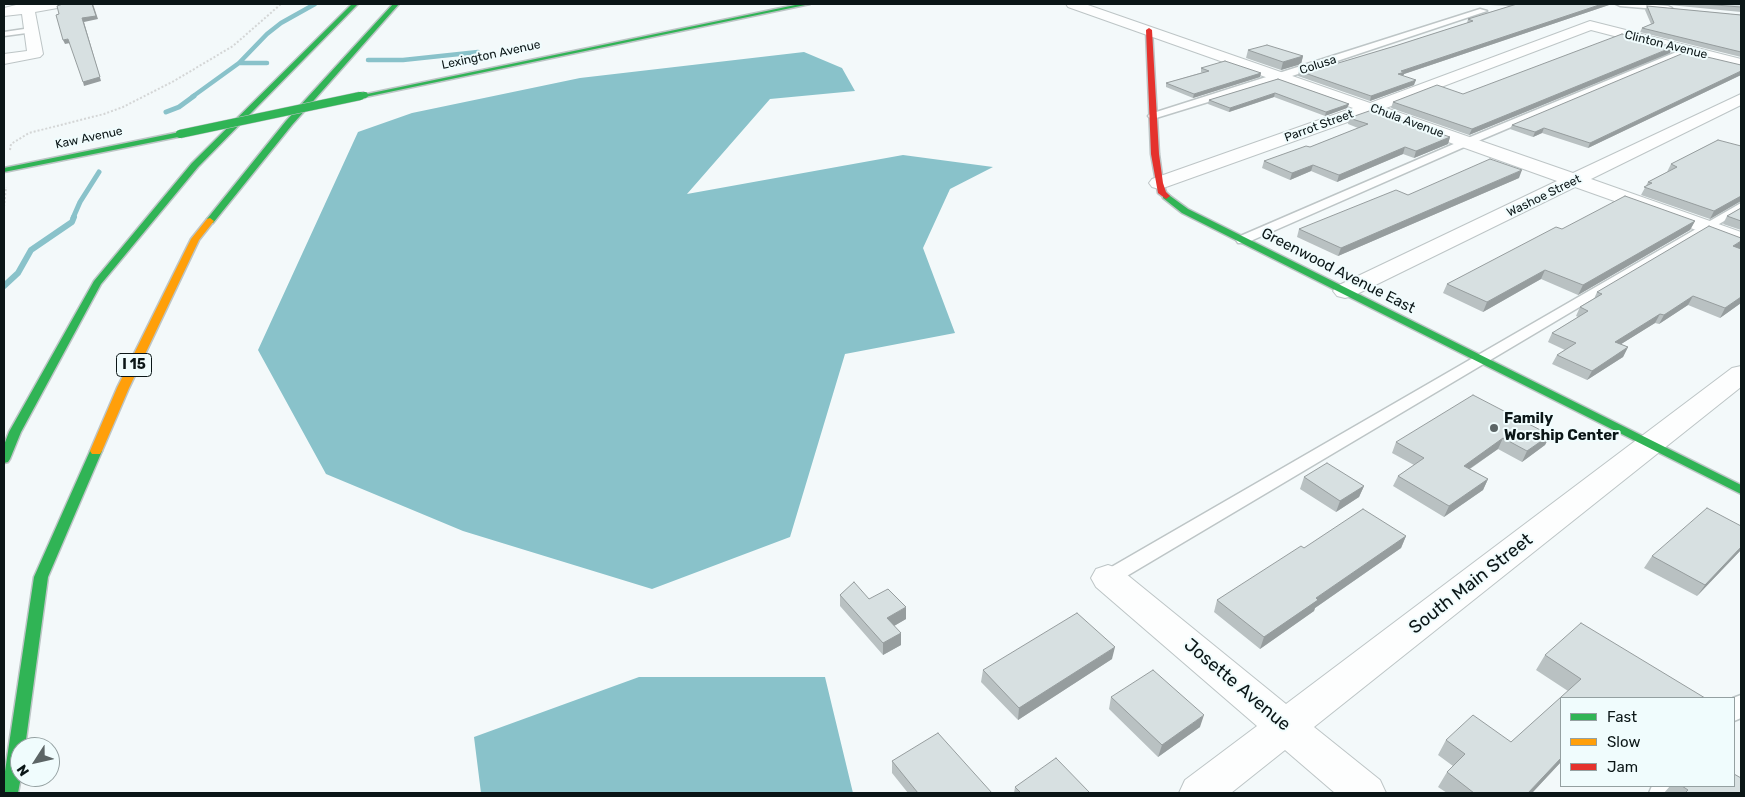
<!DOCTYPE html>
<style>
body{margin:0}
#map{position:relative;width:1745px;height:797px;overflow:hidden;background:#f3f9fa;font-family:Rubik,sans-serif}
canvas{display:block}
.frame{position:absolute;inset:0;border:5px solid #0b1617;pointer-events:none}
.legend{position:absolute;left:1560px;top:697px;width:175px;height:90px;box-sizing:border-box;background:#f0fcfd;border:1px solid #94a0a1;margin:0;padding:6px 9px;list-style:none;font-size:15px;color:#0b1617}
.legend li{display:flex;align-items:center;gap:10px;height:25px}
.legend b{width:25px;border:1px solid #94a0a1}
.north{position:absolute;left:10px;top:737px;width:50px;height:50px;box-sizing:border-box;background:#f0fcfd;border:1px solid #94a0a1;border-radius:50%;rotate:235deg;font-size:14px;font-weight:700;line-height:20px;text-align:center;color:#0b1617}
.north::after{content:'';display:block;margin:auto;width:18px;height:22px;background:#5c6566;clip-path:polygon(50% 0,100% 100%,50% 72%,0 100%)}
</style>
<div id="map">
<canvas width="1745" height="797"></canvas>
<div class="frame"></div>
<ul class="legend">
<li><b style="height:6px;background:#30b455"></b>Fast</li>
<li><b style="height:6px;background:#ff9f0a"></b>Slow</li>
<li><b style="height:6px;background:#e5322d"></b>Jam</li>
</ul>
<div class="north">N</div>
</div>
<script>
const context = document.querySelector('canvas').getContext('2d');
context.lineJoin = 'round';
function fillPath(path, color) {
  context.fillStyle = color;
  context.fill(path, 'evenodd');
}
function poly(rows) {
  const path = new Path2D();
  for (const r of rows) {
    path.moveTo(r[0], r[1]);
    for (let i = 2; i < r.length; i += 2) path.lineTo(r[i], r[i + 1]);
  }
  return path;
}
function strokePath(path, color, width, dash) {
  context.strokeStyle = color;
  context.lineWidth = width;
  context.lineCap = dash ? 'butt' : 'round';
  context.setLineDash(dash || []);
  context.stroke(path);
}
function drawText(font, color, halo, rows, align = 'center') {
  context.font = font + ' Rubik,sans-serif';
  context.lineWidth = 4;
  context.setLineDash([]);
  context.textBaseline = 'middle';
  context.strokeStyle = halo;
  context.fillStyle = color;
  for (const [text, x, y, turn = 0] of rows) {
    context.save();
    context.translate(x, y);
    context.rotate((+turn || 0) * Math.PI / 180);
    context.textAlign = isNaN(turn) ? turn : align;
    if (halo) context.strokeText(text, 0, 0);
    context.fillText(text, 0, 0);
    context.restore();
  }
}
const water = poly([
 [804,52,842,68,855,91,770,99,687,194,903,155,993,167,950,189,923,248,955,333,845,354,790,537,652,589,463,531,326,474,258,350,358,132,412,113,580,78],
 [639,677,825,677,853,793,481,793,474,737]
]);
const streamFar2 = poly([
 [368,60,403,60,478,52],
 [239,63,267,63],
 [192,97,239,63,267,34,281,23,315,4]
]);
const streamFar1 = poly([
 [166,112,179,107,194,96],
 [73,218,80,202,99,172]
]);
const stream = poly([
 [4,286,18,273,31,250,72,222,74,217]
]);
const path = poly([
 [10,150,11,144,29,133,104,114,123,107,174,81,233,46,281,4],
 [4,207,6,187]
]);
const lane = poly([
 [1616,4,1644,4,1668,6,1672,8,1668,10,1620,6,1616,4],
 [1480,9,1487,11,1283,79,1156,118,1150,118,1148,116,1150,114,1480,9],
 [31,28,35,30,34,32,4,36,4,32,31,28],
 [1686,48,1693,50,1471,144,1246,243,1238,243,1236,240,1238,237,1463,140,1686,48],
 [1741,203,1741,211,1115,583,1108,585,1101,583,1099,578,1101,573,1741,203],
 [1741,695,1741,718,1734,721,1733,698,1741,695],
 [1652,786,1677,786,1674,793,1649,793,1652,786]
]);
const street = poly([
 [20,4,65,4,63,7,35,12,43,54,40,57,4,64,4,54,27,51,22,14,4,16,4,8,20,4],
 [1066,4,1085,4,1370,103,1590,21,1741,59,1741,69,1591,30,1386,108,1573,173,1741,94,1741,105,1591,179,1741,232,1741,246,1575,187,1353,296,1345,298,1337,296,1333,291,1337,286,1557,181,1370,114,1166,187,1159,189,1152,187,1149,183,1152,179,1353,108,1068,7,1066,4],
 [1741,366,1741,387,1314,727,1380,780,1386,793,1335,793,1285,750,1231,793,1179,793,1185,780,1257,726,1096,587,1091,578,1096,569,1108,565,1120,569,1286,704,1732,368,1741,366]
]);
const fast = poly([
 [352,4,358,4,198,167,101,284,21,432,10,459,8,462,4,463,4,445,9,432,94,281,192,163,352,4],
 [393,4,399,4,292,125,213,223,207,223,207,219,286,121,393,4],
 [800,4,810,4,365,97,362,95,800,4],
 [180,132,183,132,183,136,4,172,4,168,180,132],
 [1166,193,1188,209,1741,485,1741,494,1182,213,1163,198,1163,194,1166,193],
 [96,447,102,451,48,577,25,747,20,747,21,777,18,793,4,793,4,778,34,577,90,451,96,447]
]);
const slow = poly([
 [210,218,214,221,199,240,129,388,102,451,100,454,92,454,90,451,117,388,191,239,207,219,210,218]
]);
const jam = poly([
 [1149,28,1152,30,1159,154,1163,183,1166,192,1170,196,1166,199,1158,193,1151,154,1146,30,1149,28]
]);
const fastBridgeFar1 = poly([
 [354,97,365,95]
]);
const fastBridge = poly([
 [180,134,360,96]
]);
const wall = poly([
 [1470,4,1612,4,1404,74,1403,76,1414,85,1370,101,1298,76,1299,71,1325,67,1395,46,1467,23,1468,19,1510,6],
 [1659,4,1741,4,1741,12],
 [1647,6,1741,15,1741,57,1640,32,1642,28,1651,24,1645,10],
 [1248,50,1303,56,1301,64,1281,70,1246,58],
 [1670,53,1469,135,1391,108,1393,102,1463,94],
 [1741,65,1741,75,1588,148,1542,133,1533,137,1510,129,1512,125],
 [1201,68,1261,73,1260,77,1193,98,1166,87,1166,83,1203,72,1201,72],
 [1278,79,1349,104,1347,108,1325,116,1274,97,1229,112,1208,104,1209,100],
 [1349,118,1450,137,1448,144,1414,158,1403,154,1337,182,1311,171,1290,180,1262,168,1264,161,1310,147,1358,128,1348,124],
 [1718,140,1741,201,1710,219,1641,195,1648,182,1667,172,1671,164],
 [1519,178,1338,256,1297,237,1299,229,1408,195],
 [1741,208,1741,230,1723,224,1727,216],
 [1695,221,1690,230,1578,295,1541,279,1483,312,1443,293,1447,284,1562,229],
 [1739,248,1741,303,1720,318,1688,305,1659,324,1655,323,1621,344,1628,347,1623,357,1587,380,1552,364,1557,355,1565,350,1548,342,1552,333,1578,317,1576,316,1580,307,1594,299,1597,292,1740,248],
 [1550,435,1545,445,1522,462,1498,449,1470,469,1488,479,1483,490,1444,517,1393,486,1398,476,1414,465,1392,453,1396,442],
 [1304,477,1364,486,1359,497,1336,512,1300,489],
 [1406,536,1401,548,1315,608,1314,611,1260,649,1214,612,1217,600,1304,548],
 [1741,550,1697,596,1644,568,1652,556],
 [840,595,869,599,906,619,894,626,901,633,901,645,883,655,840,606],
 [1545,655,1705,698,1561,698,1561,764,1560,763,1532,793,1447,793,1438,787,1447,772,1453,766,1438,755,1446,740,1511,742,1568,691,1536,670],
 [1112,659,1018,720,981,682,983,670],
 [1111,697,1200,727,1158,757,1109,709],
 [892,761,992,793,908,793,892,773],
 [1670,786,1734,786,1741,793,1664,793],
 [1015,787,1090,793,1014,793]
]);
const shadedWall = poly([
 [93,4,98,19,84,22,101,81,84,86,83,82,82,18],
 [1602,4,1612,4,1404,74,1403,76,1398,74,1401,71],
 [68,39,70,43,65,44,63,40],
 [1673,47,1670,53,1469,135,1472,129],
 [1303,56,1301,64,1281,70,1283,62],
 [1741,71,1741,75,1588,148,1590,143],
 [1261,73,1260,77,1193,98,1194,94],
 [1416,80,1414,85,1370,101,1371,96],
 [1275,93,1274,97,1229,112,1230,108],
 [1349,104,1347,108,1325,116,1326,112],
 [1544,128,1542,133,1533,137,1535,132],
 [1450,137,1448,144,1414,158,1416,151],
 [1405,147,1403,154,1337,182,1339,175],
 [1313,165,1311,171,1290,180,1292,173],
 [1522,170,1519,178,1338,256,1341,248],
 [1741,196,1741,201,1710,219,1714,211],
 [1695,221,1690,230,1578,295,1583,285],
 [1741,241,1741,246,1740,248,1729,255,1733,246],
 [1545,270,1541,279,1483,312,1487,302],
 [1693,296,1688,305,1659,324,1664,315],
 [1741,297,1741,303,1720,318,1725,308],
 [1660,314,1655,323,1610,351,1615,342],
 [1628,347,1623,357,1587,380,1592,371],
 [1550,435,1545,445,1522,462,1527,451],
 [1503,438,1498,449,1459,476,1464,466],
 [1488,479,1483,490,1444,517,1449,506],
 [1364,486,1359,497,1336,512,1340,501],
 [1406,536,1401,548,1315,608,1314,611,1260,649,1264,637,1316,598],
 [1741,547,1741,550,1697,596,1705,585],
 [906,607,906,619,887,630,887,618],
 [901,633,901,645,883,655,883,643],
 [1115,647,1112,659,1018,720,1019,708],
 [1204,715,1200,727,1158,757,1162,745],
 [1561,758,1561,762,1560,763,1532,793,1528,793]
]);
const building = poly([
 [63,4,92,4,96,16,82,18,100,77,83,82,68,39,63,40,56,15,59,14,57,6,63,4],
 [1517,4,1602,4,1401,71,1405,72,1398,74,1416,80,1371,96,1299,71,1318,65,1325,67,1395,46,1473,21,1468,19,1517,4],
 [1703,4,1741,4,1741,7,1703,4],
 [1647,6,1741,15,1741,52,1642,28,1654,23,1647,6],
 [1622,34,1673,47,1472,129,1393,102,1437,85,1463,94,1622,34],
 [1267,45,1303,56,1283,62,1248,50,1267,45],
 [1686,52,1741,65,1741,71,1590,143,1544,128,1535,132,1512,125,1686,52],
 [1225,61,1261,73,1194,94,1166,83,1209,71,1201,68,1225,61],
 [1278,79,1349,104,1326,112,1275,93,1230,108,1209,100,1278,79],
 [1372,110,1450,137,1416,151,1405,147,1339,175,1313,165,1292,173,1264,161,1306,146,1310,147,1368,124,1349,118,1372,110],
 [1718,140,1741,146,1741,196,1714,211,1644,187,1652,183,1648,182,1677,167,1671,164,1718,140],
 [1490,159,1522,170,1341,248,1299,229,1396,190,1408,195,1490,159],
 [1625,196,1695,221,1583,285,1545,270,1487,302,1447,284,1556,227,1562,229,1625,196],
 [1741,208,1741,221,1727,216,1741,208],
 [1709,226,1741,238,1741,241,1733,246,1741,249,1741,297,1725,308,1693,296,1664,315,1660,314,1615,342,1628,347,1592,371,1557,355,1576,343,1552,333,1588,311,1580,307,1602,294,1597,292,1709,226],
 [1473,395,1550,435,1527,451,1503,438,1464,466,1488,479,1449,506,1398,476,1424,458,1396,442,1473,395],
 [1327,463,1364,486,1340,501,1304,477,1327,463],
 [1707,508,1741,526,1741,547,1705,585,1652,556,1707,508],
 [1363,509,1406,536,1316,598,1318,600,1264,637,1217,600,1301,546,1304,548,1363,509],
 [854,582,869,599,888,589,906,607,887,618,901,633,883,643,840,595,854,582],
 [1077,613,1115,647,1019,708,983,670,1077,613],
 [1581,623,1705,698,1561,698,1561,758,1528,793,1474,793,1447,772,1465,754,1446,740,1473,715,1511,742,1581,679,1545,655,1581,623],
 [1153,670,1204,715,1162,745,1111,697,1153,670],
 [938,733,992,793,918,793,892,761,938,733],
 [1056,758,1090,793,1021,793,1015,787,1056,758],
 [1734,774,1741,778,1741,793,1685,793,1688,790,1682,786,1734,786,1734,774]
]);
const markers = [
 [1494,428,5,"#5c6566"]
];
const farStreetnames = [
 ["Clinton Avenue",1666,45,14],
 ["Lexington Avenue",491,55,-12],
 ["Colusa",1318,65,-18],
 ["Chula Avenue",1407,121,20],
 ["Parrot Street",1319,126,-20],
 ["Kaw Avenue",89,138,-12],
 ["Washoe Street",1544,196,-26]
];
const shields = [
 [134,365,35]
];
const shieldNames = [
 ["I 15",134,365]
];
const streetNames = [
 ["Greenwood Avenue East",1338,271,27]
];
const poiNames = [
 ["Family",1504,419],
 ["Worship Center",1504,436]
];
const nearStreetnames = [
 ["South Main Street",1471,584,-38],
 ["Josette Avenue",1237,685,40]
];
fillPath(water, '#89c2ca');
strokePath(streamFar2, '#89c2ca', 4.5);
strokePath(streamFar1, '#89c2ca', 5);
strokePath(stream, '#89c2ca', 6);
strokePath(lane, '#bdc5c6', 3);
strokePath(street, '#bdc5c6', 2);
strokePath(fast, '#bdc5c6', 3);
strokePath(slow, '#bdc5c6', 3);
strokePath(jam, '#bdc5c6', 3);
strokePath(path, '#d4d6d6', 2, [2, 2]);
fillPath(lane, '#fdfefe');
fillPath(street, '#fdfefe');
fillPath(fast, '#30b455');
fillPath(slow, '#ff9f0a');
fillPath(jam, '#e5322d');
strokePath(fastBridgeFar1, '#bdc5c6', 8, []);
strokePath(fastBridge, '#bdc5c6', 9, []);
strokePath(fastBridgeFar1, '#30b455', 6);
strokePath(fastBridge, '#30b455', 8);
fillPath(wall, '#b9c1c2');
fillPath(shadedWall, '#969d9e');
fillPath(building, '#d7e0e1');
strokePath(building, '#969d9e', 1);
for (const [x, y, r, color] of markers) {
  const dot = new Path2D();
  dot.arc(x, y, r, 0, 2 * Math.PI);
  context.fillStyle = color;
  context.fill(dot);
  strokePath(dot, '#f0fcfd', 2);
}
drawText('12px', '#0b1617', '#f0fcfd', farStreetnames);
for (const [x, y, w] of shields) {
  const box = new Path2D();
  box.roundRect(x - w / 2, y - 11.5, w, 23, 4);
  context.fillStyle = '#f0fcfd';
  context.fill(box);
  strokePath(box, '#0b1617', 1);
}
drawText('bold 14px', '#0b1617', null, shieldNames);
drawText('15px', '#0b1617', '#f0fcfd', streetNames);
drawText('bold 15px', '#0b1617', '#f0fcfd', poiNames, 'left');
drawText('18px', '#0b1617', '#f0fcfd', nearStreetnames);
</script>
